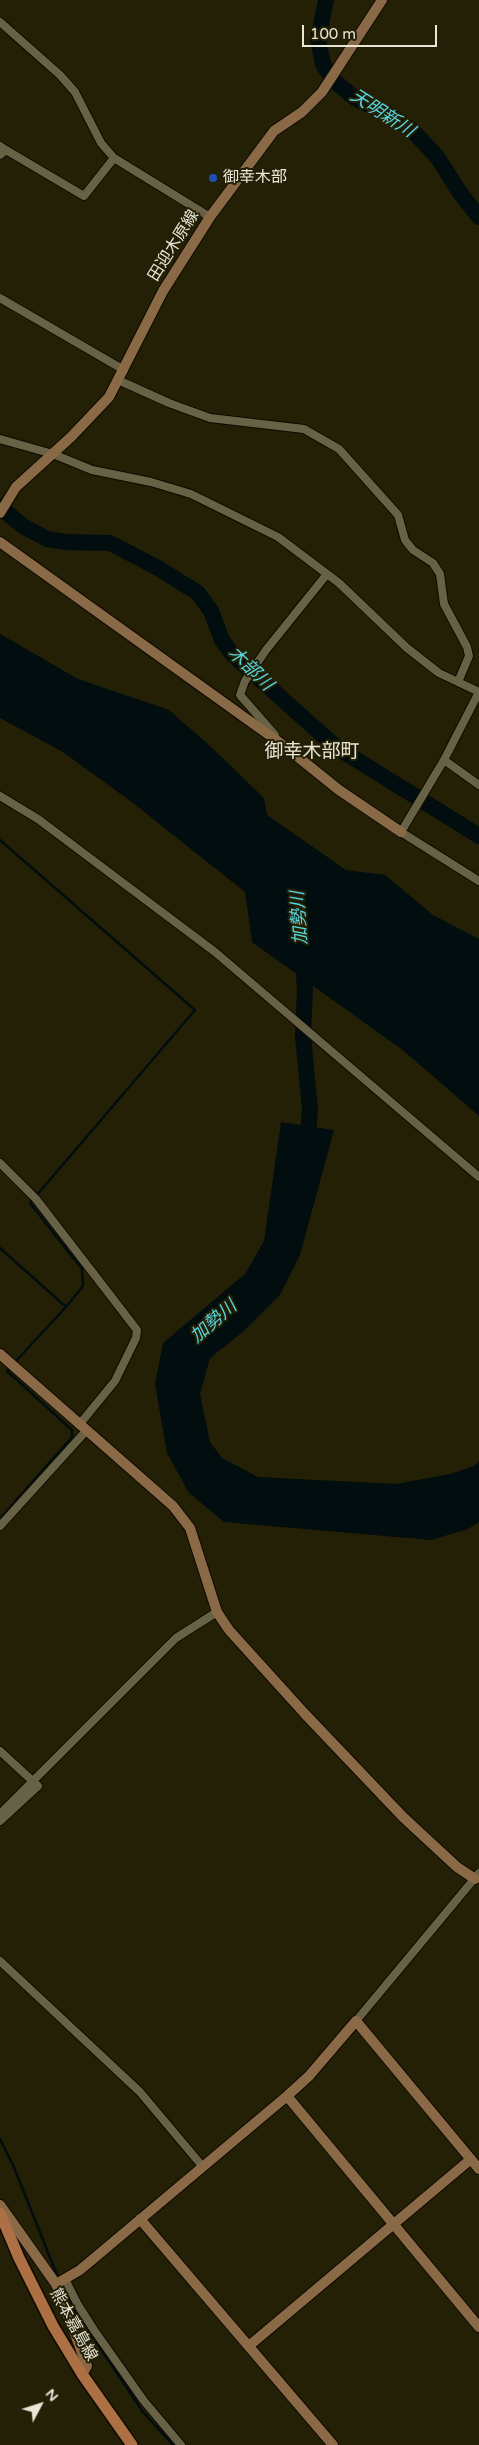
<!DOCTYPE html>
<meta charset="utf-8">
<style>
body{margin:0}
#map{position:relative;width:479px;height:2445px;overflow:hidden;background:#242006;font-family:"Varela Round",sans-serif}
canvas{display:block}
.north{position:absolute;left:15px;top:2380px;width:50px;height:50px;-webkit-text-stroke:4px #242006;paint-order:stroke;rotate:50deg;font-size:14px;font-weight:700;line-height:20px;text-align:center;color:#e9e6d7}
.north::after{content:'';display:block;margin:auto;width:18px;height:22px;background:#e9e6d7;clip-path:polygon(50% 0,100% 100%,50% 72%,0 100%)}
.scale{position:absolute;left:302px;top:25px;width:135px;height:22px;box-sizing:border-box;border:2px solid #e9e6d7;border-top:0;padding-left:6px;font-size:15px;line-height:18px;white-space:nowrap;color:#e9e6d7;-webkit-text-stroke:4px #242006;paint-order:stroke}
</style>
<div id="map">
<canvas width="479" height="2445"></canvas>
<div class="north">N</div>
<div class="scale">100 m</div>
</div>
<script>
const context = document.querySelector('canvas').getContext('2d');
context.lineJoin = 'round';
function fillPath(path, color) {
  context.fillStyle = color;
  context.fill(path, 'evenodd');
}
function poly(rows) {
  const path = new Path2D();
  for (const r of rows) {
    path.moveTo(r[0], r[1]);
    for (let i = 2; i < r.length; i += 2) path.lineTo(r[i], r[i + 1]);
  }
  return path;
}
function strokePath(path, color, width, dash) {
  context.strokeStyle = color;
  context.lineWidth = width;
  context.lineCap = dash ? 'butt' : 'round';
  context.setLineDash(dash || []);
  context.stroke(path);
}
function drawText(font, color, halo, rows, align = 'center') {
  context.font = font + ' "Varela Round","Noto Sans JP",sans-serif';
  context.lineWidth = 4;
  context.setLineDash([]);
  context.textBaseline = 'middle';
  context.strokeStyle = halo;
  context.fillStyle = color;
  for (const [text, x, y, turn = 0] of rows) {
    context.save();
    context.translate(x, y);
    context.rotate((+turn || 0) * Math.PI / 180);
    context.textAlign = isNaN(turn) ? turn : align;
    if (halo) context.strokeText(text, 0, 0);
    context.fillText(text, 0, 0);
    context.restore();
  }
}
const water = poly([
 [0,634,78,679,169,710,209,745,264,798,267,815,346,870,385,875,433,915,479,939,479,1116,404,1051,252,942,245,892,133,803,63,752,0,718],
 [281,1122,334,1130,300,1255,280,1295,244,1331,210,1358,200,1394,210,1442,222,1458,258,1477,396,1484,450,1474,474,1466,479,1461,479,1522,468,1529,431,1540,224,1522,189,1493,167,1453,155,1384,163,1343,245,1274,264,1241]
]);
const stream = poly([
 [0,840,195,1010,30,1203,82,1269,83,1286,66,1307,15,1362],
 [0,1248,66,1307],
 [0,1519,72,1437,72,1430,7,1371,11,1366],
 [0,2139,13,2165,59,2280],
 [62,2287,68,2300,143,2412,173,2445]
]);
const river = poly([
 [326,0,318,40,323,64,333,80,355,98,391,116,412,130,438,158,460,193,479,217],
 [0,507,23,526,47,539,66,542,110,543,158,568,198,593,211,611,222,640,233,655,336,747,479,836],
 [303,960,305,989,303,1037,310,1109,307,1147]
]);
const street = poly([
 [0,22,60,75,75,92,101,143,114,158,210,217],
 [0,146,6,150,0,155],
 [6,150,84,196,114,158],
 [0,298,124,370],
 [118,380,169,403,210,418,304,429,339,449,398,515,405,540,413,550,433,563,440,574,444,604,467,647,469,656,458,682],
 [0,439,53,454,92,470,151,482,191,494,278,537,339,583,407,648,439,673,479,692],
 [479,692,444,760,401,832,479,881],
 [275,735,240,695,245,681,266,650,327,574],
 [444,760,479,785],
 [0,796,38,819,215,952,479,1177],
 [0,1163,36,1199,137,1330,136,1338,115,1381,79,1425],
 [0,1526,86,1431],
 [0,1751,38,1786,0,1821],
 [0,1814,176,1638,217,1612],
 [0,1961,140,2092,203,2167],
 [356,2021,479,1873],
 [65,2279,78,2305,94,2330,144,2401,181,2445]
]);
const secondary = poly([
 [0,513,16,487,71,437,109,397,163,291,210,217,274,131,302,112,322,92,382,0],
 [0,542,283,745,339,790,401,832],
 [0,1354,173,1506,190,1528,217,1612,229,1630,305,1714,403,1817,457,1867,475,1879],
 [287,2096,479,2327],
 [0,2205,56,2284,87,2366,82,2374],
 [140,2219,333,2445],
 [56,2284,80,2270,287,2096,309,2076,356,2021,479,2169],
 [250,2345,471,2159]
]);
const primary = poly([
 [0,2213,19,2258,53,2326,82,2374,132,2445]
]);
const markers = [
 [213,178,5,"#1a4fb4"]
];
const poiNames = [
 ["御幸木部",223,178]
];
const streetNames = [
 ["田迎木原線",174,246,-58],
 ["熊本嘉島線",73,2325,61]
];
const waterNames = [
 ["天明新川",382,114,33],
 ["木部川",250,669,44],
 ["加勢川",300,918,-94],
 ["加勢川",214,1322,-41]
];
const quarterNames = [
 ["御幸木部町",312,752]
];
fillPath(water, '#010d0e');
strokePath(stream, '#010d0e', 2.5);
strokePath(river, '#010d0e', 16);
strokePath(street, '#0e0900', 10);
strokePath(secondary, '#0e0900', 12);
strokePath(primary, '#0e0900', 14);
strokePath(street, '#676246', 8);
strokePath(secondary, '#8a6946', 10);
strokePath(primary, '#ad7045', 11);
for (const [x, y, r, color] of markers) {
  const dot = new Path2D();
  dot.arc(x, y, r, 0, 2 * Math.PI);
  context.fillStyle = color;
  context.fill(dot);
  strokePath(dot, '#242006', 2);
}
drawText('16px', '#e9e6d7', '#242006', poiNames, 'left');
drawText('16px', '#e9e6d7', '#242006', streetNames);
drawText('italic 18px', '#55d6e2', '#242006', waterNames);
drawText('19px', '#e9e6d7', '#242006', quarterNames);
</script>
